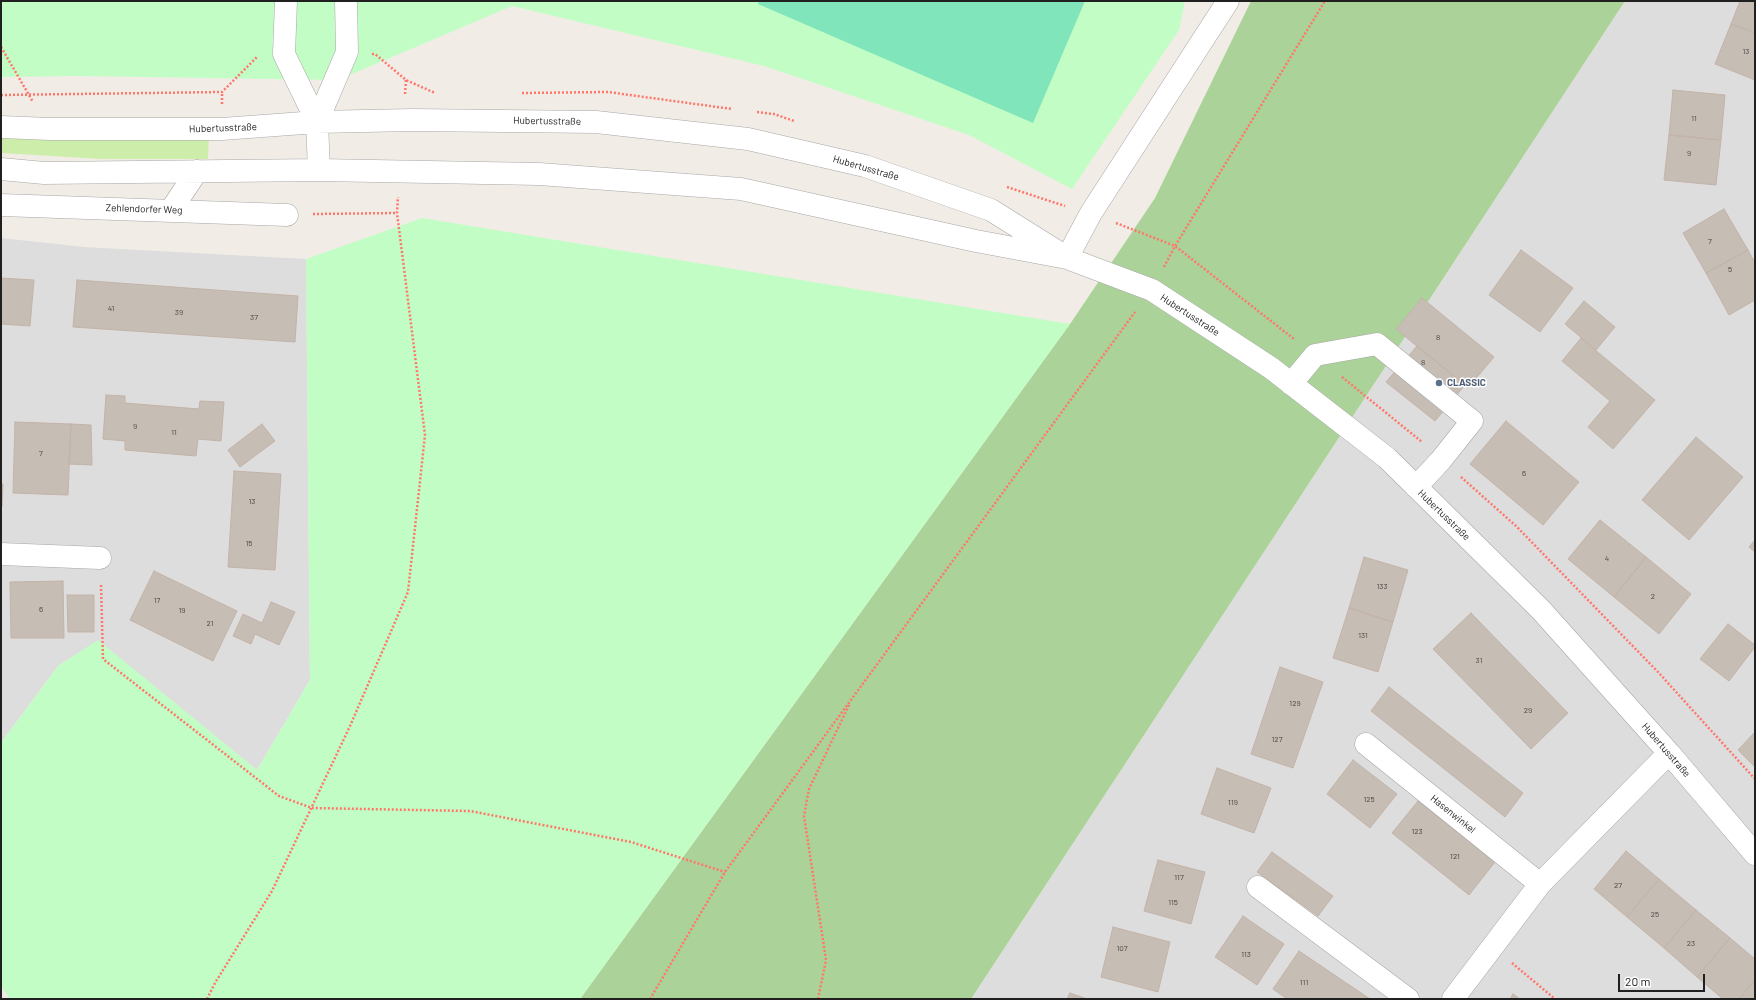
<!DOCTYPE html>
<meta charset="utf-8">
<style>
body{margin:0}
#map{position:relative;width:1756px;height:1000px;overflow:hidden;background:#f1ede6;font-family:Barlow,sans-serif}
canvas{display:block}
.frame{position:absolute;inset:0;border:2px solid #202020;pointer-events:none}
.scale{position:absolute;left:1618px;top:974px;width:87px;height:18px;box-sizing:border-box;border:2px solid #202020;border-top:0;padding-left:5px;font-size:12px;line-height:14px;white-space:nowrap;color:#202020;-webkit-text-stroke:3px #fff;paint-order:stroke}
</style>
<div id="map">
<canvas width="1756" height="1000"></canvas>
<div class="frame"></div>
<div class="scale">20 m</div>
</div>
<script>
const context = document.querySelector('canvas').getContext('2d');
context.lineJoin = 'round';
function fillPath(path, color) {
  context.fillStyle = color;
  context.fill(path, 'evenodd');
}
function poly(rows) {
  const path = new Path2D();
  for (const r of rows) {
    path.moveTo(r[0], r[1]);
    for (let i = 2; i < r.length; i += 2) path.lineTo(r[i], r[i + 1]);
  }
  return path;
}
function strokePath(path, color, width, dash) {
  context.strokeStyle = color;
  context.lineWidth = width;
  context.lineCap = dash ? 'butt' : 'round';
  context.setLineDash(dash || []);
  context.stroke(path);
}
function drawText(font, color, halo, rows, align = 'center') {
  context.font = font + ' Barlow,sans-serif';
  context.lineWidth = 3;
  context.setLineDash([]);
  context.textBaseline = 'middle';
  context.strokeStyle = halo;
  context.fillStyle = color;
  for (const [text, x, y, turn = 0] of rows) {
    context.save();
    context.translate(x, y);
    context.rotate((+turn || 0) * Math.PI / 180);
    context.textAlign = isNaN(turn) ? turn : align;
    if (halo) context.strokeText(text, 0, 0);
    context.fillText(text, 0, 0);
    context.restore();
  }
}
const residential = poly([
 [1625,1,1755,1,1755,999,971,999],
 [1,238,84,247,306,259,310,680,257,770,98,641,58,666,1,743]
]);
const grass = poly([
 [1,136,209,137,208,159,102,159,1,153]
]);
const forest = poly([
 [1251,1,1625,1,971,999,580,999,1070,324,1155,198]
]);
const park = poly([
 [1,1,1185,1,1179,30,1072,189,969,135,764,66,512,6,338,80,79,76,1,77],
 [422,218,1070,324,580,999,10,999,1,986,1,743,58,666,98,640,257,770,310,680,306,259]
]);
const pitch = poly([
 [759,1,1085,1,1033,123,758,4]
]);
const building = poly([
 [1740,1,1755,1,1755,33,1731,24,1740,1],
 [1731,24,1755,33,1755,80,1715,64,1731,24],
 [1673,90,1725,95,1721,140,1669,135,1673,90],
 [1669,135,1721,140,1716,185,1664,180,1669,135],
 [1724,209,1748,250,1706,273,1683,233,1724,209],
 [1521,250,1573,288,1540,332,1489,295,1521,250],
 [1748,250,1755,263,1755,300,1729,315,1706,273,1748,250],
 [1,278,34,280,30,326,1,324,1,278],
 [77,280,298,296,295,342,73,327,77,280],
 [1422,298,1494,357,1468,388,1396,329,1422,298],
 [1584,301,1615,327,1596,350,1565,324,1584,301],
 [1581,338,1655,400,1613,449,1588,427,1610,401,1562,361,1581,338],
 [1417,346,1465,385,1435,421,1386,382,1417,346],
 [106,395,125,396,125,403,199,409,200,401,224,402,221,441,198,439,196,456,125,450,125,441,103,439,106,395],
 [1506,421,1579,482,1543,525,1470,464,1506,421],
 [15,422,71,424,68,495,13,493,15,422],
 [71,424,91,425,92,465,69,464,71,424],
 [262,424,275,441,240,467,228,450,262,424],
 [1696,437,1743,477,1689,540,1642,500,1696,437],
 [234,471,281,474,275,570,228,567,234,471],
 [1,484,3,484,2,507,1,507,1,484],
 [1600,520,1646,557,1614,597,1568,559,1600,520],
 [1755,540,1755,552,1749,547,1755,540],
 [1364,557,1408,570,1393,622,1349,608,1364,557],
 [1646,557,1691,594,1659,634,1614,597,1646,557],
 [154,571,237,611,213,661,130,620,154,571],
 [63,581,64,638,11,638,10,582,63,581],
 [67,595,94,595,94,632,68,632,67,595],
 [271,602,295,612,279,645,255,634,251,644,233,636,243,614,262,623,271,602],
 [1349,608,1393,622,1378,672,1333,658,1349,608],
 [1471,613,1568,713,1531,749,1433,649,1471,613],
 [1728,624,1755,645,1755,647,1729,681,1700,659,1728,624],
 [1280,667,1323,682,1293,768,1251,754,1280,667],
 [1389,687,1523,793,1505,817,1371,711,1389,687],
 [1755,732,1755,767,1738,750,1755,732],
 [1353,760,1397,794,1370,828,1327,794,1353,760],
 [1217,768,1271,788,1254,833,1201,814,1217,768],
 [1418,801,1495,862,1469,895,1392,833,1418,801],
 [1626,851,1659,879,1627,917,1594,889,1626,851],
 [1272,852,1333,896,1318,916,1257,872,1272,852],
 [1158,860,1205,872,1191,924,1144,911,1158,860],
 [1659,879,1696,910,1664,948,1627,917,1659,879],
 [1696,910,1730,938,1697,977,1664,948,1696,910],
 [1243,916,1284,944,1257,985,1215,957,1243,916],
 [1113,927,1170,942,1158,992,1101,977,1113,927],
 [1730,938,1755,959,1755,980,1739,999,1723,999,1697,977,1730,938],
 [1299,951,1370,999,1287,999,1273,989,1299,951],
 [1755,980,1755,999,1739,999,1755,980],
 [1070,993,1087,999,1067,999,1070,993],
 [1513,994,1520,999,1510,999,1513,994]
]);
const path = poly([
 [1,47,33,102],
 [372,54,375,54,406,80,435,93],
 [522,93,608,92,732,109],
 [405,94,406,80],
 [1,95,222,92,258,56],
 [222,104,222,92],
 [757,112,774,114,794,121],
 [1007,187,1065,206],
 [313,214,397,213],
 [1116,223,1175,246,1294,339],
 [1164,267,1175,246,1325,1],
 [1342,377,1422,442],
 [1461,477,1516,526,1658,672,1755,779],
 [101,585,103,659,279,796,312,808,470,811,631,842,725,872],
 [1512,963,1555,999],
 [207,999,215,983,272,891,350,726,408,592,425,435,397,213,398,197],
 [650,999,725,872,1135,312],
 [818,999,826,960,804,816,809,789,849,705]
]);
const minor = poly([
 [286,1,284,54,317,122,319,170],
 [317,122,347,52,346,1],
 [1,127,50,129,222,129,317,122,412,120,596,122,748,139,865,166,991,210,1058,252],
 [1,169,44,173,319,170,539,174,741,189,976,241,1067,258,1152,290,1271,368,1387,458,1541,610,1669,753,1755,854],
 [1,205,287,215],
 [171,210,197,171],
 [1067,258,1091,213,1228,1],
 [1291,384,1315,355,1377,344,1472,421,1441,460,1416,487],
 [1,554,100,558],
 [1366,744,1540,884],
 [1258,887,1408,999],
 [1453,999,1540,884,1669,753]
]);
const markers = [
 [1439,383,4,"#5c6f8a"]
];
const numberNames = [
 ["13",1746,51],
 ["11",1694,118],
 ["9",1689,153],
 ["7",1710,241],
 ["5",1730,269],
 ["41",111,308],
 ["39",179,312],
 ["37",254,317],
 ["8",1438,337],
 ["8",1423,362],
 ["9",135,426],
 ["11",174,432],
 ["7",41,453],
 ["6",1524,473],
 ["13",252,501],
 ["15",249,543],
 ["4",1607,558],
 ["133",1382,586],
 ["2",1653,596],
 ["17",157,600],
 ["6",41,609],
 ["19",182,610],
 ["21",210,623],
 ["131",1363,635],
 ["31",1479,660],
 ["129",1295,703],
 ["29",1528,710],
 ["127",1277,739],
 ["125",1369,799],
 ["119",1233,802],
 ["123",1417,831],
 ["121",1455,856],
 ["117",1179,877],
 ["27",1618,885],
 ["115",1173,902],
 ["25",1655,914],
 ["23",1691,943],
 ["107",1122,948],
 ["113",1246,954],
 ["111",1304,982]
];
const streetNames = [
 ["Hubertusstraße",547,121,1],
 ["Hubertusstraße",223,128,-2],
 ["Hubertusstraße",866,168,16],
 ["Zehlendorfer Weg",144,209,2],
 ["Hubertusstraße",1190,315,33],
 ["Hubertusstraße",1444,515,44],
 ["Hubertusstraße",1666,750,49],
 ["Hasenwinkel",1453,814,39]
];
const serviceNames = [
 ["CLASSIC",1447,383]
];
fillPath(residential, '#dedddd');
fillPath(grass, '#cdeeaa');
fillPath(forest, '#abd399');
fillPath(park, '#c2fdc5');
fillPath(pitch, '#80e5bb');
fillPath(building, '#c6bdb5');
strokePath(building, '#c4b3a8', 1);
strokePath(minor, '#a7a7a7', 23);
strokePath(path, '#ff766a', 2.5, [2, 2]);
strokePath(minor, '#fff', 22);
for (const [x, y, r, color] of markers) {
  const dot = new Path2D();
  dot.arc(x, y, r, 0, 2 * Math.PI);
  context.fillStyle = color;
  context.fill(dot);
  strokePath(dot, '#fff', 1.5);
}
drawText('8px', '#4a4745', null, numberNames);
drawText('10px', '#202020', '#fff', streetNames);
drawText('bold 10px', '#4e5e75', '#fff', serviceNames, 'left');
</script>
